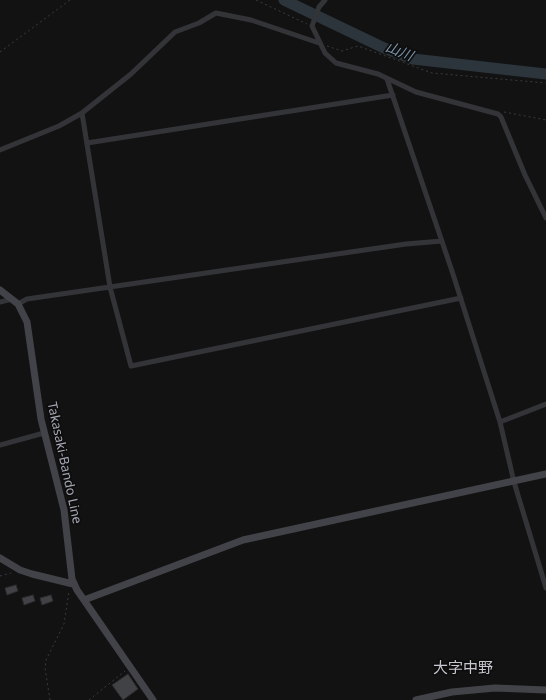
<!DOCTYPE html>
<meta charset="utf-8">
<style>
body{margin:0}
canvas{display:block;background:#121213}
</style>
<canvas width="546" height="700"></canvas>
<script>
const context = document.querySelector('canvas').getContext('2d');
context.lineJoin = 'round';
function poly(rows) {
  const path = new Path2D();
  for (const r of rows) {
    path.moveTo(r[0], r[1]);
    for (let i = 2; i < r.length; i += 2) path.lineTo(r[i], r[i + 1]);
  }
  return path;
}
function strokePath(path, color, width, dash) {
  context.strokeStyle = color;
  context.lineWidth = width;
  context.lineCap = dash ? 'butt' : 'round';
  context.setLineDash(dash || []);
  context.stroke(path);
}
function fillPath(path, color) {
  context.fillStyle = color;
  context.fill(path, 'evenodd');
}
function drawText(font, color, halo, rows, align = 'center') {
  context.font = font + ' "Noto Sans","Noto Sans JP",sans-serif';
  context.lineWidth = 3.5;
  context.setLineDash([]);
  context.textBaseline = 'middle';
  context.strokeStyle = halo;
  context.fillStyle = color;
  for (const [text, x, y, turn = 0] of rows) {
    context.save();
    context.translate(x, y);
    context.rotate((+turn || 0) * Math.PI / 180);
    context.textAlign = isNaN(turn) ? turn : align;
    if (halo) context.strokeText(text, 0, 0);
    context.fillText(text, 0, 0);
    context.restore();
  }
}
const river = poly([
 [284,0,384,48,413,59,546,74]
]);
const building = poly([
 [16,585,18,591,7,595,5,588,16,585],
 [33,595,35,601,24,605,22,598,33,595],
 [51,595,53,601,42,605,40,598,51,595],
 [128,674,138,689,123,700,112,685,128,674]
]);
const path = poly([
 [256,0,307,24],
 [327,46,342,51,358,46,432,73,546,83],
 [0,52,70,0],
 [504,112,546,120],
 [0,576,11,573],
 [50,700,45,668,46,660,64,624,69,591],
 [89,700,125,671]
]);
const street = poly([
 [325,0,319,7,312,26,325,53,336,63,378,74,416,92,498,114,501,117,525,175,546,218],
 [319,43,251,20,216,13,199,23,175,32,131,74,82,113,110,287,131,366,461,298],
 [387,79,452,271,500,422,514,482,546,588],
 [87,143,393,95],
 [0,150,59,126,82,113],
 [0,302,12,299],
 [18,304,27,299,406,244,442,241],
 [500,422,546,404],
 [0,445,44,433]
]);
const secondary = poly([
 [0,290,18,304,27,322,41,419,64,510,72,579,77,590,153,700],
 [0,558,20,570,32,574,73,584],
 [84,600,243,540,546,474],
 [416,700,452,692,495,688,546,690]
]);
const streetNames = [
 ["Takasaki-Bando Line",64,463,78]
];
const waterNames = [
 ["山川",399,52,22]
];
const quarterNames = [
 ["大字中野",463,669]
];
strokePath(river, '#2c353b', 11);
fillPath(building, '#414246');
strokePath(building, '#2c2c2f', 1);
strokePath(path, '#393b3f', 1, [2, 3]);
strokePath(street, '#333438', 5);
strokePath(secondary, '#414348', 7);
drawText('13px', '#a5a9b3', '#0d0d0e', streetNames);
drawText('italic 14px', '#7e97ac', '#0d0d0e', waterNames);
drawText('15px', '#c5c8cf', '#0d0d0e', quarterNames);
</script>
